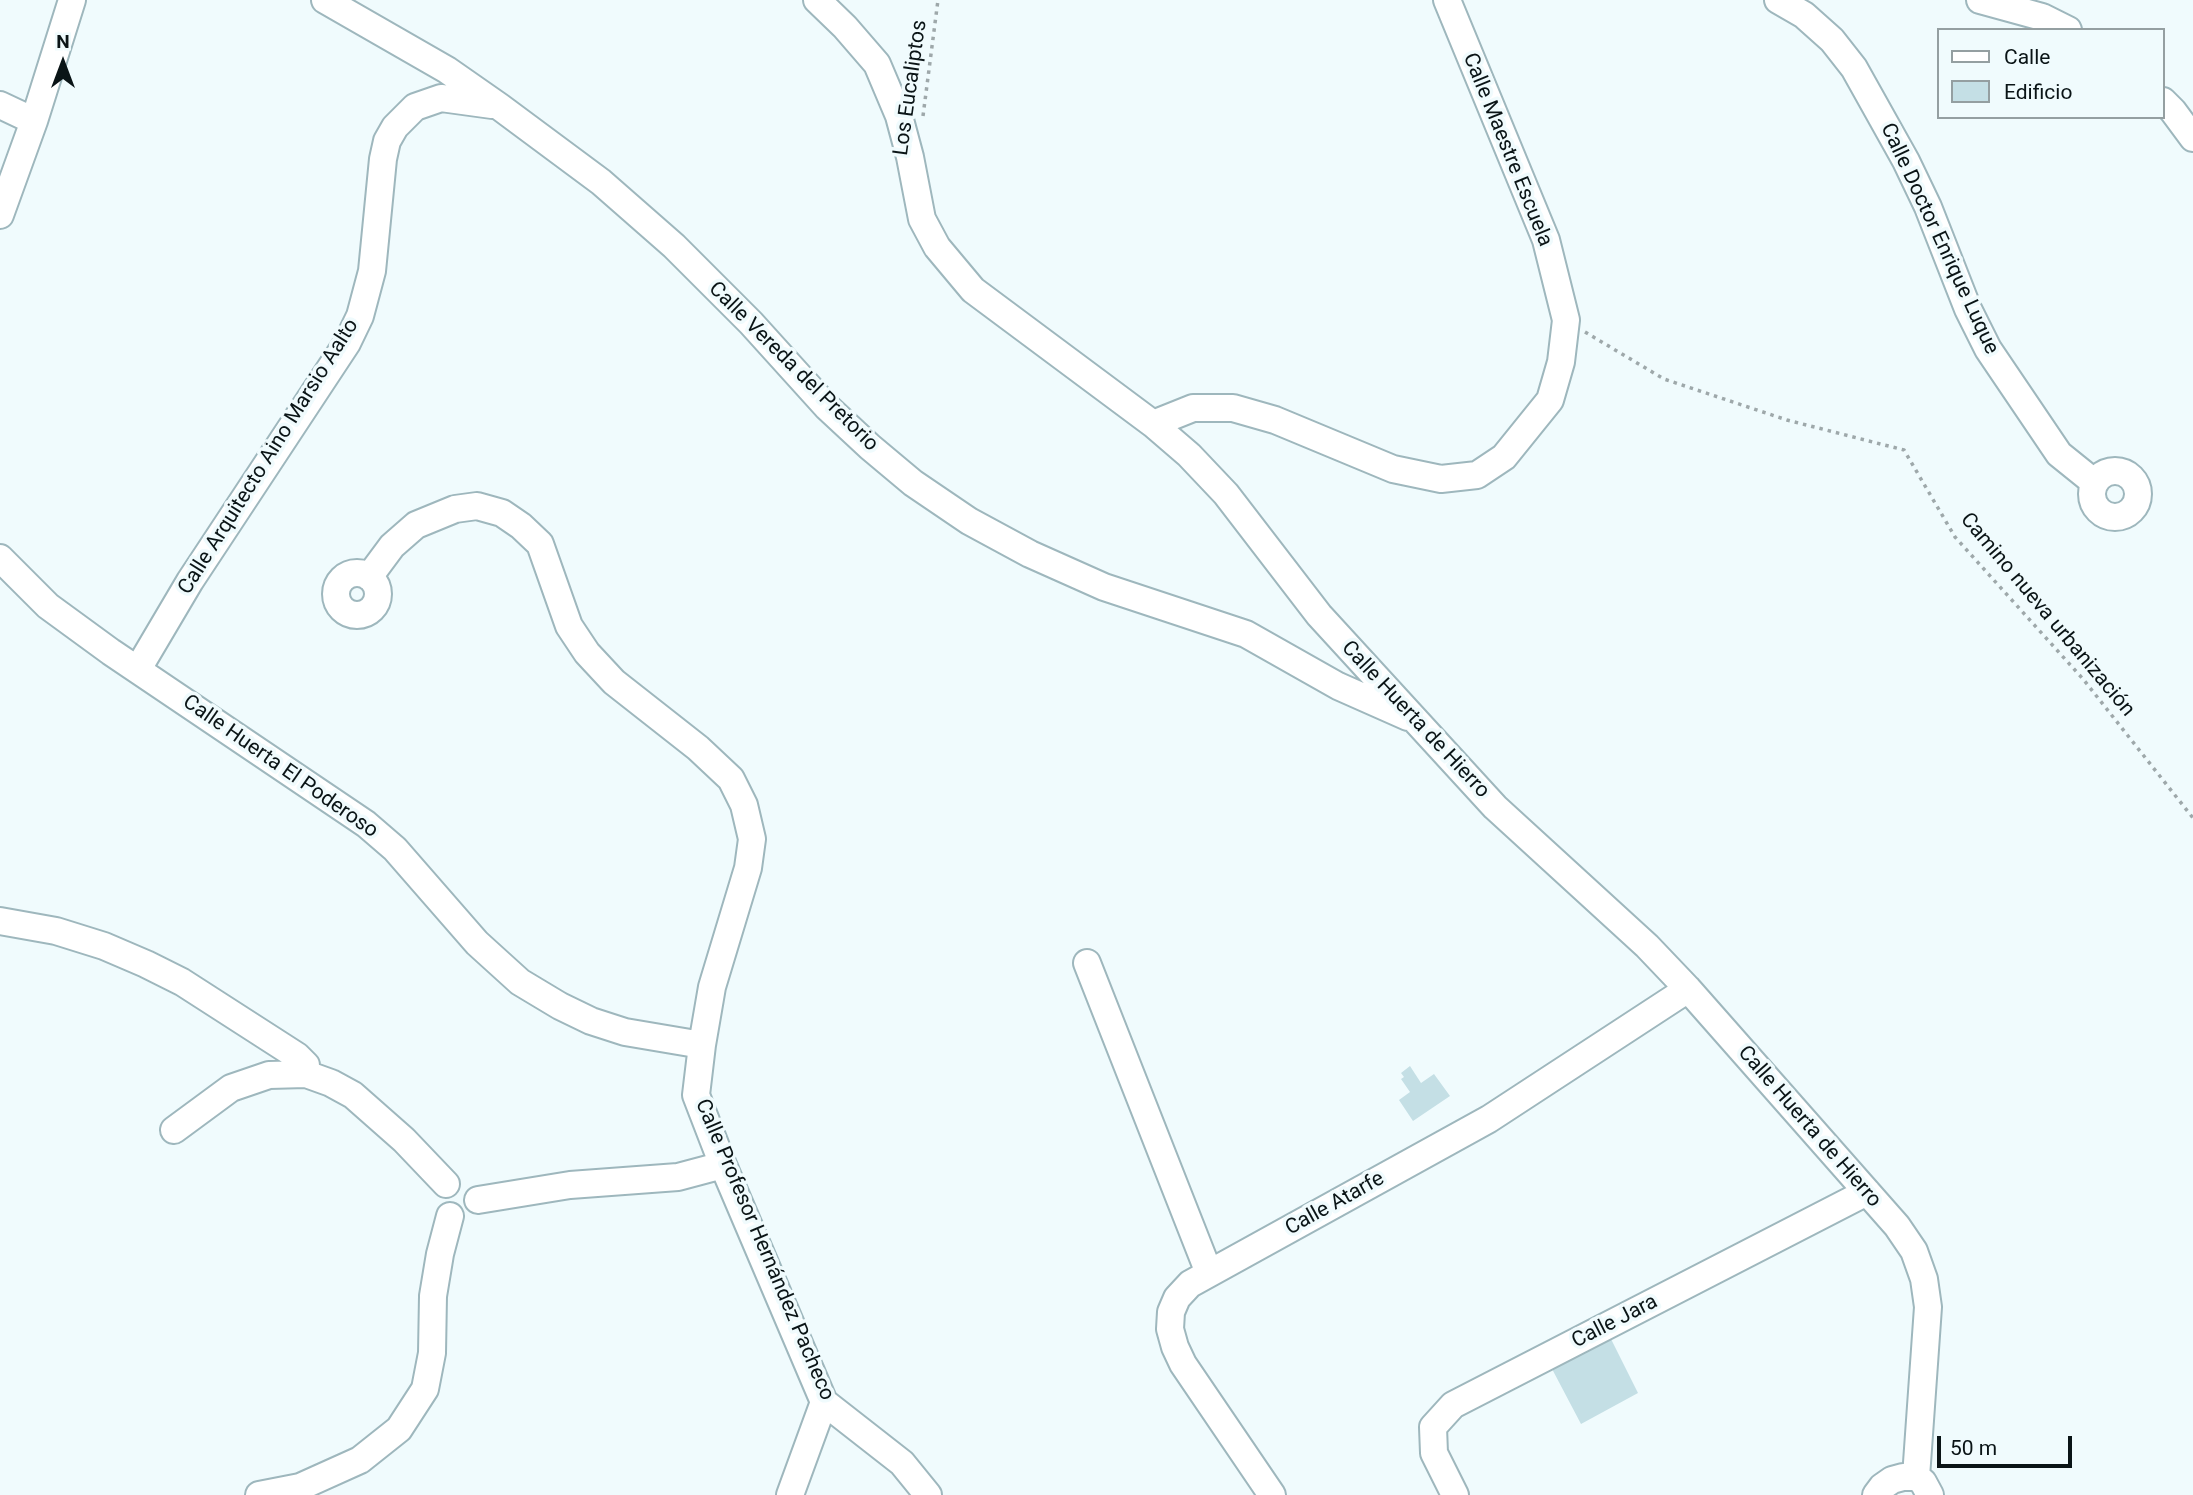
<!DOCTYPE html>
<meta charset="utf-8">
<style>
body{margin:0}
#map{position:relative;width:2193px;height:1495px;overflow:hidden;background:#f0fbfd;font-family:Roboto,sans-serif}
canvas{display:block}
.legend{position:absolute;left:1937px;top:28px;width:228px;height:91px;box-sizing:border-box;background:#f0fbfd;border:2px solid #949fa1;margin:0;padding:9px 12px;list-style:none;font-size:21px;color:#0a1416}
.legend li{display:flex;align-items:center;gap:14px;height:35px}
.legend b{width:35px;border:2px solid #949fa1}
.north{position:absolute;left:28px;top:28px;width:70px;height:70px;-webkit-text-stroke:5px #f0fbfd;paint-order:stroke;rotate:0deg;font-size:19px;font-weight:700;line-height:28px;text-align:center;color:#0a1416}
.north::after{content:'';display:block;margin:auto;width:24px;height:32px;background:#0a1416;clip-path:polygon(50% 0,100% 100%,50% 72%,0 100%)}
.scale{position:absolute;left:1937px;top:1436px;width:135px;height:32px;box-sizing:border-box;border:4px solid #0a1416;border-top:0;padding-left:9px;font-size:21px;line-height:24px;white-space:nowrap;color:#0a1416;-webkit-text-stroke:5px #f0fbfd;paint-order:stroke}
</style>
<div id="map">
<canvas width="2193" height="1495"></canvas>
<ul class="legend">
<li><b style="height:9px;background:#fff"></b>Calle</li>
<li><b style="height:19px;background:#c4dfe5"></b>Edificio</li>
</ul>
<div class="north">N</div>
<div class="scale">50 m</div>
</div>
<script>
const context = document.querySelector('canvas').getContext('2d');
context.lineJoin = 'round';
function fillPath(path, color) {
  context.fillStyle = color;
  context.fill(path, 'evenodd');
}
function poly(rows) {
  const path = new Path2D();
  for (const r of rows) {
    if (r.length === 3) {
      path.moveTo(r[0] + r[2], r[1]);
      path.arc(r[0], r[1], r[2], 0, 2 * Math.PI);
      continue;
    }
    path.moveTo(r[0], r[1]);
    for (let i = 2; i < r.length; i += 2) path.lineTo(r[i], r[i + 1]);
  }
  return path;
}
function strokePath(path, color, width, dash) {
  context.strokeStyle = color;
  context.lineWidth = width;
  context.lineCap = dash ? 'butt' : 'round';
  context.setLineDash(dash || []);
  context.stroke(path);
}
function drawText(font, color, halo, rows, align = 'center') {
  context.font = font + ' Roboto,sans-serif';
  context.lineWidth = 7;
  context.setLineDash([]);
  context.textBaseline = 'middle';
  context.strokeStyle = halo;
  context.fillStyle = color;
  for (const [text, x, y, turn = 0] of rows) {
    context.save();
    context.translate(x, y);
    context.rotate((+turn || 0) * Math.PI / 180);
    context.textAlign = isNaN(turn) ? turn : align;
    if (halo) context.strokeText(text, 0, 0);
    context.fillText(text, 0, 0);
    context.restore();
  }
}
const building = poly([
 [1410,1066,1421,1083,1434,1074,1450,1096,1413,1121,1399,1100,1410,1092,1401,1079,1404,1077,1401,1073],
 [1610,1337,1638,1393,1581,1424,1551,1367]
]);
const path = poly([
 [923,116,938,0],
 [1585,332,1664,379,1787,420,1904,450,1955,537,2083,679,2193,818]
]);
const minor = poly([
 [325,0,447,70,500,107,601,182,674,246,751,323,827,407,870,447,913,483,969,521,1030,554,1104,587,1246,634,1338,686,1408,717],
 [817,0,845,27,877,64,899,116,910,157,922,219,937,247,973,290,1153,424,1189,455,1226,494,1319,615,1495,807,1647,946,1688,989,1897,1226,1914,1251,1924,1279,1928,1307,1916,1477],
 [1778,0,1804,15,1832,40,1854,68,1906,161,1928,207,1968,309,1988,349,2059,454,2095,483],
 [1980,0,2042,17,2068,30],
 [2163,101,2173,111,2193,138],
 [0,105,34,121],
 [0,215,34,121,72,0],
 [1153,424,1193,408,1233,408,1275,420,1393,469,1441,479,1477,475,1504,457,1550,400,1561,362,1566,320,1546,240,1447,0],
 [2115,494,23],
 [0,558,48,606,111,652,366,824,395,849,477,943,520,982,560,1006,591,1021,625,1032,702,1045],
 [357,594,21],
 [369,577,392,546,416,525,455,509,477,506,502,513,521,526,540,544,569,626,587,653,614,682,698,748,731,779,744,805,752,839,748,868,712,987,702,1045,696,1095,723,1165,824,1402,902,1463,928,1495],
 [138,669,190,581,347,343,360,316,372,271,383,159,387,141,395,127,415,107,441,98,492,105],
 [0,921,56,931,104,946,146,964,182,982,297,1056,306,1065,306,1074],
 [1087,963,1209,1273],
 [174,1130,231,1088,269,1075,306,1074,331,1083,353,1095,404,1140,446,1184],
 [478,1200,570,1185,678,1177,723,1165],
 [259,1495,300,1487,360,1460,399,1429,425,1389,432,1353,433,1296,440,1254,450,1216],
 [790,1495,824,1402],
 [1272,1495,1183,1364,1175,1347,1170,1329,1171,1312,1177,1298,1190,1284,1489,1119,1688,989],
 [1455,1495,1434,1453,1433,1427,1453,1405,1867,1192],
 [1876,1495,1882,1487,1892,1480,1903,1477,1916,1477,1923,1482,1930,1495]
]);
const streetNames = [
 ["Los Eucaliptos",911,88,-82],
 ["Calle Maestre Escuela",1507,150,68],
 ["Calle Doctor Enrique Luque",1939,239,65],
 ["Calle Vereda del Pretorio",793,367,45],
 ["Calle Arquitecto Aino Marsio Aalto",269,457,-58],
 ["Camino nueva urbanización",2047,615,50],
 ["Calle Huerta de Hierro",1415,720,47],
 ["Calle Huerta El Poderoso",280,767,35],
 ["Calle Huerta de Hierro",1809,1127,49],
 ["Calle Atarfe",1335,1204,-29],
 ["Calle Profesor Hernández Pacheco",764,1250,67],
 ["Calle Jara",1615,1322,-27]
];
fillPath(building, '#c4dfe5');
strokePath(minor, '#9eb7bd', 30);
strokePath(path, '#9ea8aa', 3.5, [3.5, 5]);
strokePath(minor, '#fff', 26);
drawText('21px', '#0a1416', '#f0fbfd', streetNames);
</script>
